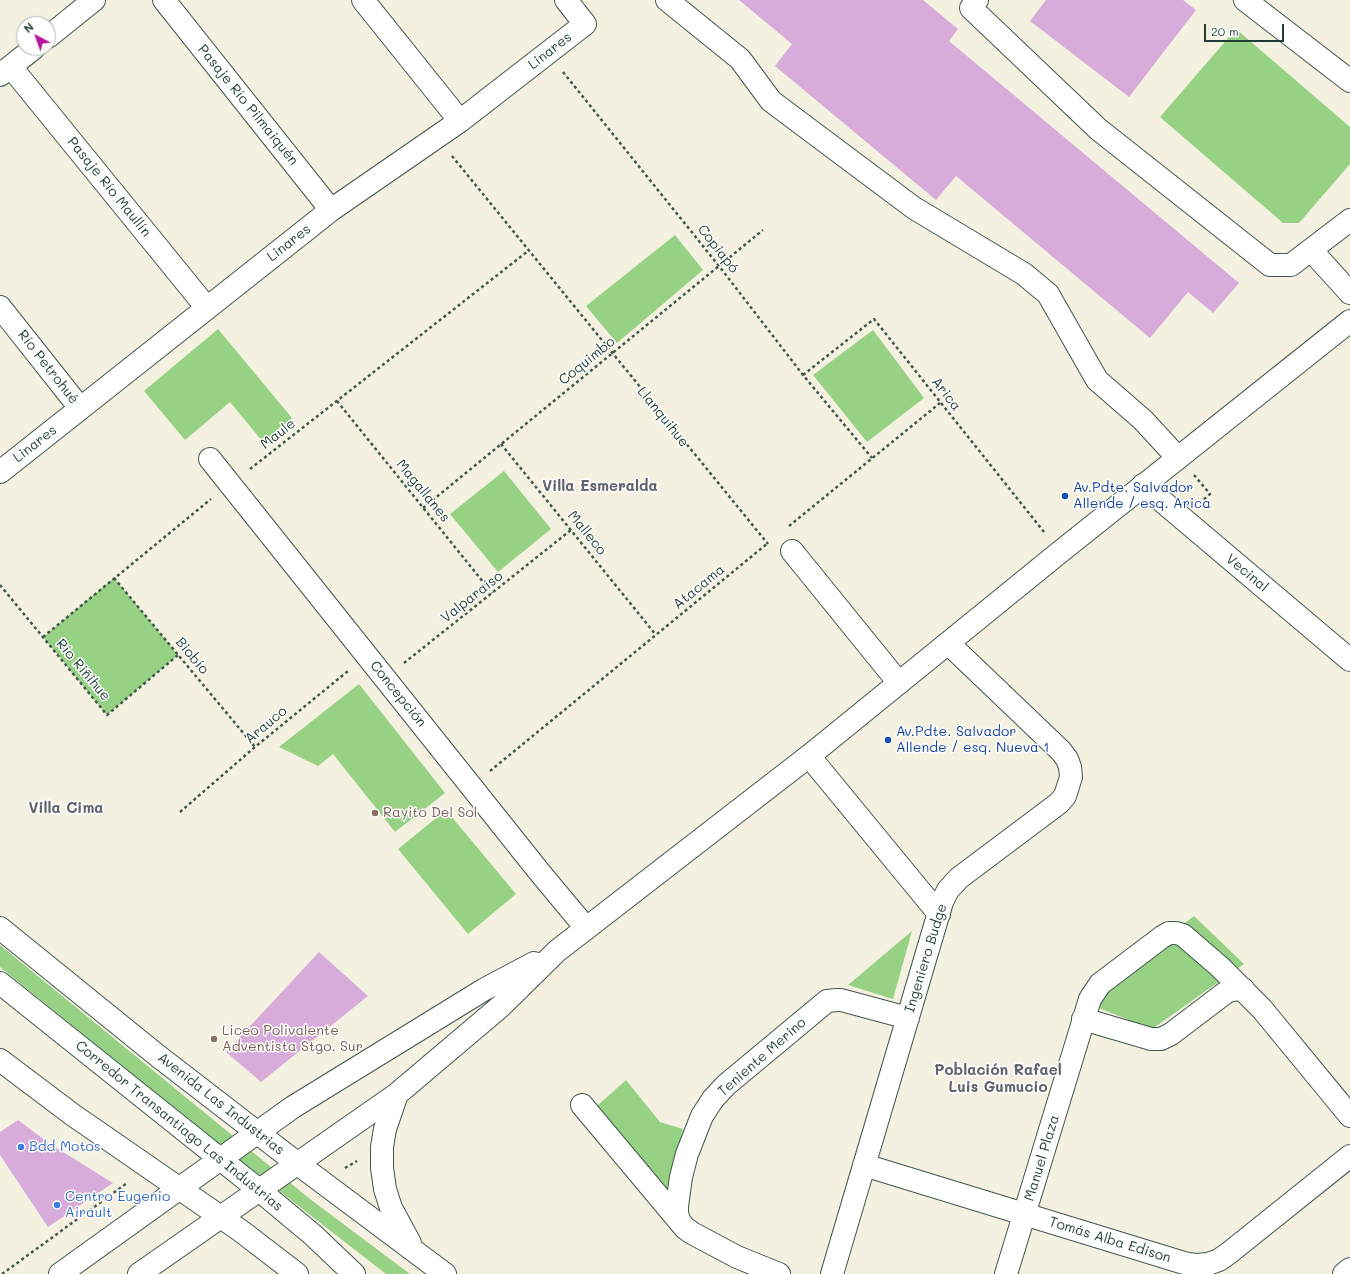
<!DOCTYPE html>
<meta charset="utf-8">
<style>
body{margin:0}
#map{position:relative;width:1350px;height:1274px;overflow:hidden;background:#f5f1e1;font-family:Mali,sans-serif}
canvas{display:block}
.north{position:absolute;left:16px;top:16px;width:40px;height:40px;box-sizing:border-box;background:#fff;border:1px solid #a5b1ae;border-radius:50%;rotate:319deg;font-size:11px;font-weight:700;line-height:16px;text-align:center;color:#1f3d34}
.north::after{content:'';display:block;margin:auto;width:14px;height:18px;background:#b5179e;clip-path:polygon(50% 0,100% 100%,50% 72%,0 100%)}
.scale{position:absolute;left:1204px;top:24px;width:80px;height:18px;box-sizing:border-box;border:2px solid #1f3d34;border-top:0;padding-left:5px;font-size:12px;line-height:14px;white-space:nowrap;color:#1f3d34;-webkit-text-stroke:3px #fff;paint-order:stroke}
</style>
<div id="map">
<canvas width="1350" height="1274"></canvas>
<div class="north">N</div>
<div class="scale">20 m</div>
</div>
<script>
const context = document.querySelector('canvas').getContext('2d');
context.lineJoin = 'round';
function fillPath(path, color) {
  context.fillStyle = color;
  context.fill(path, 'evenodd');
}
function poly(rows) {
  const path = new Path2D();
  for (const r of rows) {
    path.moveTo(r[0], r[1]);
    for (let i = 2; i < r.length; i += 2) path.lineTo(r[i], r[i + 1]);
  }
  return path;
}
function strokePath(path, color, width, dash) {
  context.strokeStyle = color;
  context.lineWidth = width;
  context.lineCap = dash ? 'butt' : 'round';
  context.setLineDash(dash || []);
  context.stroke(path);
}
function drawText(font, color, halo, rows, align = 'center') {
  context.font = font + ' Mali,sans-serif';
  context.lineWidth = 3;
  context.setLineDash([]);
  context.textBaseline = 'middle';
  context.strokeStyle = halo;
  context.fillStyle = color;
  for (const [text, x, y, turn = 0] of rows) {
    context.save();
    context.translate(x, y);
    context.rotate((+turn || 0) * Math.PI / 180);
    context.textAlign = isNaN(turn) ? turn : align;
    if (halo) context.strokeText(text, 0, 0);
    context.fillText(text, 0, 0);
    context.restore();
  }
}
const green = poly([
 [1236,29,1350,127,1350,164,1299,223,1283,223,1160,117],
 [675,235,703,270,617,343,586,306],
 [218,329,292,418,263,442,230,402,185,440,144,391],
 [873,330,924,398,867,442,813,375],
 [504,471,551,529,498,572,450,514],
 [114,578,178,655,107,715,43,637],
 [359,684,445,793,395,832,333,754,318,766,279,747],
 [446,810,516,894,468,934,398,849],
 [1194,916,1244,964,1152,1029,1096,1007,1106,983],
 [912,931,893,999,848,985],
 [0,945,310,1199,410,1274,386,1274,197,1127,0,967],
 [626,1080,660,1122,683,1129,667,1188,597,1106]
]);
const building = poly([
 [739,0,923,0,958,29,949,41,1239,283,1213,313,1188,292,1150,338,956,176,936,200,775,66,792,44],
 [1046,0,1183,0,1196,10,1129,97,1030,21],
 [319,952,368,996,261,1082,226,1052],
 [18,1120,50,1144,113,1183,48,1227,0,1155,0,1132]
]);
const path = poly([
 [563,72,719,266,803,375,872,458],
 [452,156,768,544],
 [803,375,874,319,1044,532],
 [337,401,492,593],
 [501,444,656,635],
 [250,469,528,251],
 [1194,475,1210,494,1201,502],
 [423,508,763,230],
 [789,526,940,403],
 [114,578,255,747],
 [0,585,107,715,178,655],
 [43,637,211,499],
 [404,663,571,530],
 [490,771,768,543],
 [180,812,255,747,348,671],
 [345,1168,357,1161],
 [2,1274,127,1183]
]);
const minor = poly([
 [164,0,331,210],
 [363,0,460,121],
 [667,0,740,59,771,101,914,208,1024,274,1048,294,1097,380,1143,420,1178,458],
 [977,0,971,8,1098,129,1270,265,1291,265,1350,220],
 [1245,0,1350,81],
 [48,37,94,0],
 [11,67,207,308],
 [0,75,34,48],
 [1311,250,1350,293],
 [0,307,80,408],
 [210,459,541,874,586,928],
 [0,472,331,210,460,121,585,24,566,0],
 [1143,485,1350,660],
 [792,551,899,683],
 [809,756,939,914],
 [0,983,259,1190,313,1235,354,1274],
 [1083,1019,1151,1039,1161,1039,1171,1034,1225,993,1231,990,1243,989],
 [582,1105,685,1228,692,1233,737,1257,779,1274],
 [864,1165,1184,1263,1196,1265,1208,1264,1219,1260,1229,1253,1350,1156],
 [679,1220,677,1213,677,1206,681,1177,687,1154,702,1116,713,1099,726,1085,827,1001,837,1000,841,1000,908,1018],
 [832,1274,942,902,948,890,959,878,1059,803,1065,796,1071,777,1070,767,1067,759,1061,751,949,644],
 [1006,1274,1090,999,1100,984,1162,937,1169,933,1176,933,1183,935,1220,967,1262,1009,1350,1116],
 [1344,1274,1350,1269]
]);
const major = poly([
 [0,928,158,1056,298,1164,445,1274],
 [0,1060,73,1115,241,1231,297,1274],
 [397,1094,385,1129,382,1147,382,1168,385,1189,391,1208,410,1243],
 [60,1274,293,1107,485,989,534,963],
 [139,1274,397,1094,501,1006,557,951,809,756,1060,552,1350,321]
]);
const markers = [
 [1065,496,4,"#1a4fb4"],
 [888,740,4,"#1a4fb4"],
 [375,813,4,"#8d6e63"],
 [214,1039,4,"#8d6e63"],
 [21,1147,4,"#3f7fe0"],
 [57,1205,4,"#3f7fe0"]
];
const streetNames = [
 ["Linares",550,51,-38],
 ["Pasaje Río Pilmaiquén",248,105,51],
 ["Pasaje Río Maullín",109,187,51],
 ["Linares",289,243,-38],
 ["Copiapó",718,249,52],
 ["Coquimbo",587,361,-39],
 ["Río Petrohué",48,367,52],
 ["Arica",946,394,52],
 ["Llanquihue",663,417,51],
 ["Maule",278,434,-38],
 ["Linares",35,444,-38],
 ["Magallanes",423,491,51],
 ["Malleco",587,533,51],
 ["Vecinal",1247,573,40],
 ["Atacama",699,587,-39],
 ["Valparaíso",472,597,-38],
 ["Biobío",192,656,50],
 ["Río Riñihue",83,670,50],
 ["Concepción",398,694,51],
 ["Arauco",266,725,-40],
 ["Ingeniero Budge",926,958,-73],
 ["Teniente Merino",762,1057,-41],
 ["Avenida Las Industrias",221,1104,38],
 ["Corredor Transantiago Las Industrias",179,1126,39],
 ["Manuel Plaza",1042,1158,-73],
 ["Tomás Alba Edison",1110,1240,17]
];
const transitNames = [
 ["Av.Pdte. Salvador",1073,488],
 ["Allende / esq. Arica",1073,504],
 ["Av.Pdte. Salvador",896,732],
 ["Allende / esq. Nueva 1",896,748]
];
const educationNames = [
 ["Rayito Del Sol",383,813],
 ["Liceo Polivalente",222,1031],
 ["Adventista Stgo. Sur",222,1047]
];
const shopNames = [
 ["Bdd Motos",29,1147],
 ["Centro Eugenio",65,1197],
 ["Airault",65,1213]
];
const neighbourhoodNames = [
 ["Villa Esmeralda",600,486],
 ["Villa Cima",66,808],
 ["Población Rafael",998,1070],
 ["Luis Gumucio",998,1087]
];
fillPath(green, '#97d184');
fillPath(building, '#d8acda');
strokePath(minor, '#3f584e', 24);
strokePath(major, '#3f584e', 24);
strokePath(path, '#3f584e', 2.5, [3, 3]);
strokePath(minor, '#fff', 22);
strokePath(major, '#fff', 22);
for (const [x, y, r, color] of markers) {
  const dot = new Path2D();
  dot.arc(x, y, r, 0, 2 * Math.PI);
  context.fillStyle = color;
  context.fill(dot);
  strokePath(dot, '#fff', 1.5);
}
drawText('14px', '#1f3d34', '#fff', streetNames);
drawText('14px', '#164399', '#fff', transitNames, 'left');
drawText('14px', '#785e54', '#fff', educationNames, 'left');
drawText('14px', '#366cbe', '#fff', shopNames, 'left');
drawText('bold 15px', '#60646e', '#fff', neighbourhoodNames);
</script>
